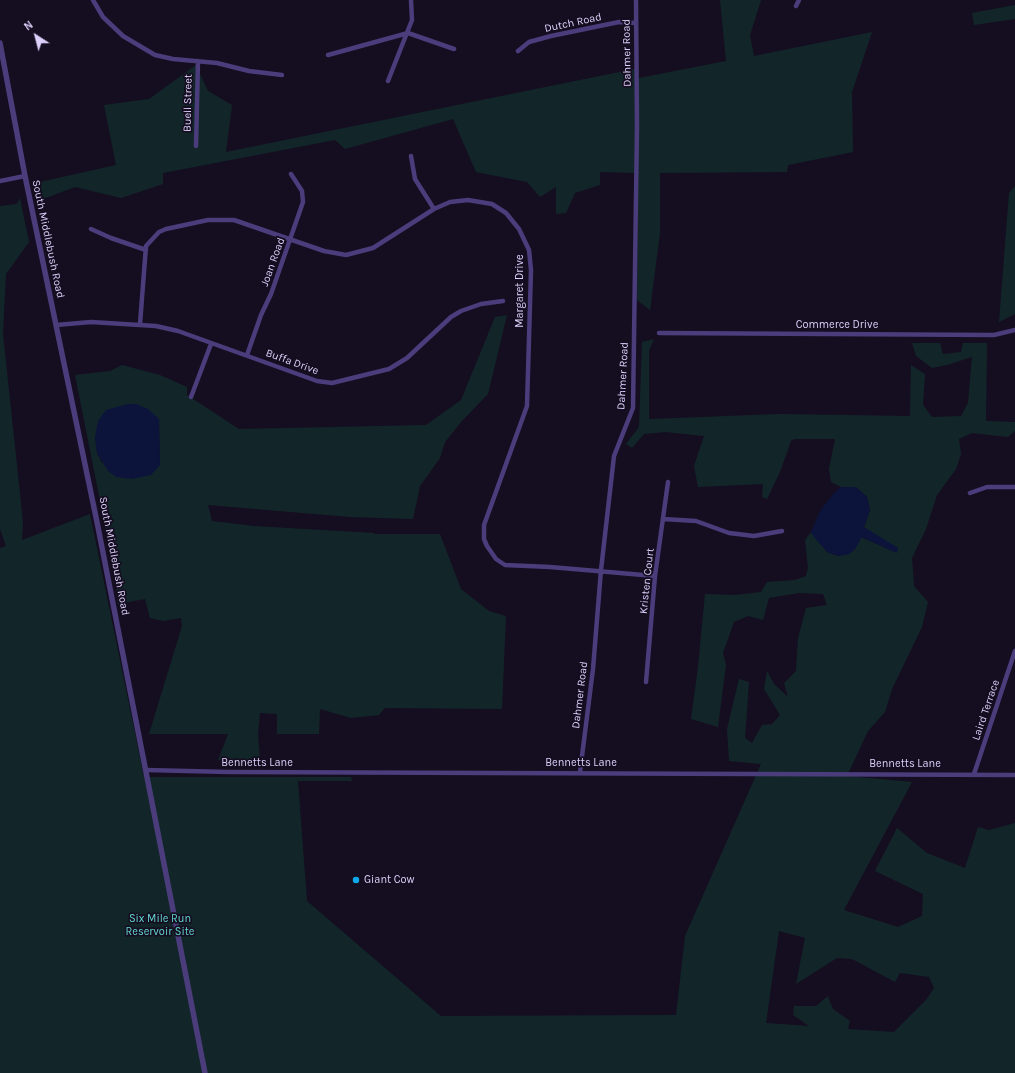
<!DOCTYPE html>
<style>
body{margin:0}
#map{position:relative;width:1015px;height:1073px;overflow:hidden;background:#150e20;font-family:Karla,sans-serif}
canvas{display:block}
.north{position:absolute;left:16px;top:16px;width:40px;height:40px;-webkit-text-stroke:3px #150e20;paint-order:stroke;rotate:324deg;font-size:11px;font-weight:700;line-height:16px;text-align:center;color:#ded0fc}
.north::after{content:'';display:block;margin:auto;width:14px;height:18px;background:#ded0fc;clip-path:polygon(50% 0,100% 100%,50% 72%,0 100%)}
</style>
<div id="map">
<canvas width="1015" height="1073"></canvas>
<div class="north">N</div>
</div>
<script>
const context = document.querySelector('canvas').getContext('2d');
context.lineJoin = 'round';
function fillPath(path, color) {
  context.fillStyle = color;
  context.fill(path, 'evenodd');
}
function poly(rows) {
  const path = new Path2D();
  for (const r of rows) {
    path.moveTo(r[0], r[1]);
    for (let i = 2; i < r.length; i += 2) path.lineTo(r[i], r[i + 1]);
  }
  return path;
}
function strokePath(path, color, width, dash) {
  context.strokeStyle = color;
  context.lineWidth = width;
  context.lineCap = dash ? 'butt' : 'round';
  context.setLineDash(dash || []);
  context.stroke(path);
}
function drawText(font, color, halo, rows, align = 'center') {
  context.font = font + ' Karla,sans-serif';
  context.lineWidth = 3.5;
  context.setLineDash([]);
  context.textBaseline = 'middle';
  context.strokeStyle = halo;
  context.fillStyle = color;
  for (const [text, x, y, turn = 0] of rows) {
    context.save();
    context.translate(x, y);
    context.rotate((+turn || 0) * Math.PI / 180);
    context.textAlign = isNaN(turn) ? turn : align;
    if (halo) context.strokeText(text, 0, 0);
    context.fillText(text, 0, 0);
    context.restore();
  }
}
const green = poly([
 [720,0,761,0,750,35,754,56,872,32,852,92,853,152,788,165,787,172,660,173,660,233,650,310,637,300,638,173,600,172,600,185,575,193,566,213,556,214,556,187,540,197,527,182,476,172,453,119,345,149,335,140,163,173,163,184,121,198,75,187,43,199,40,182,116,165,104,105,149,99,196,65,208,91,232,105,226,152,639,68,639,78,726,61],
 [1015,5,1015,19,974,25,972,13],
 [1015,186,1015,314,999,322,1009,193],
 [20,198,29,242,6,274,3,334,23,522,22,540,90,514,144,777,351,777,352,781,298,781,307,901,441,1016,676,1015,685,936,761,764,729,761,727,729,739,679,749,682,745,738,752,743,762,725,772,724,780,715,764,689,767,671,774,684,788,697,784,683,796,671,798,638,806,608,827,605,823,594,799,593,769,598,763,620,748,616,734,622,723,653,726,665,718,727,691,719,698,667,705,594,734,595,761,592,767,582,795,580,806,576,808,568,805,540,811,532,827,552,838,556,849,554,855,549,861,537,897,553,864,527,870,510,867,497,856,487,841,487,831,482,829,469,835,439,794,439,791,441,780,472,767,499,762,497,763,484,698,487,694,466,704,436,666,432,644,434,632,448,626,444,639,427,642,342,654,339,649,351,649,419,779,414,910,416,911,365,925,374,923,405,932,417,961,416,968,403,972,357,947,365,932,368,916,356,912,343,940,343,943,354,961,352,963,343,987,343,986,421,1015,422,1015,431,1008,437,972,433,959,439,961,454,956,469,937,495,926,529,912,558,914,586,928,602,922,627,892,689,885,712,868,731,847,776,912,782,844,910,898,927,922,916,923,894,875,871,897,828,927,853,965,868,978,827,989,830,1015,823,1015,1073,0,1073,0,548,6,546,0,529,0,206,17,204],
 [779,931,805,938,796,984,837,958,852,959,895,982,900,973,929,977,934,988,926,1000,894,1032,848,1029,850,1021,833,1009,828,996,816,1006,794,1006,793,1015,809,1026,766,1023],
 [507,315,488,394,462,421,445,442,440,458,420,486,413,519,350,517,208,505,212,521,254,526,374,533,374,534,440,534,461,589,489,611,506,616,502,709,385,708,379,715,351,718,320,709,319,734,277,734,277,714,260,713,258,734,260,760,218,760,228,734,149,734,182,626,181,618,163,621,150,618,145,599,118,604,115,576,75,375,110,371,122,365,160,375,187,387,187,395,239,429,426,425,461,400,495,317],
 [159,419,160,465,102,463,97,453,95,437]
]);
const water = poly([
 [128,404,136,404,148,409,159,419,160,465,151,475,132,479,116,477,108,471,97,453,95,437,98,421,106,410],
 [841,487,856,487,867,497,870,510,864,527,898,548,897,553,862,537,855,549,849,554,838,556,827,552,814,537,811,532,820,511,834,493]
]);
const minor = poly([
 [93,0,103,17,123,36,155,55,173,59,217,63,249,71,282,75],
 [796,6,799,0],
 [518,51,529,42,551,36,619,22,636,23],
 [328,55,408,33,454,49],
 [388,81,412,20,411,0],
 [196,146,198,61],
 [411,156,415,179,434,209],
 [0,181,25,176],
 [91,229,111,238,146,250],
 [140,324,146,246,159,232,166,229,208,220,234,220,324,251,346,255,373,248,434,209,450,202,468,200,492,204,506,213,519,229,529,250,531,270,527,406,484,525,484,539,487,546,496,559,505,565,550,567,655,576],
 [56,325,91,322,156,326,178,331,317,381,332,383,389,369,407,358,451,317,461,311,481,304,503,301],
 [659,333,994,335,1015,330],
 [247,355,261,315,271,294,303,202,302,191,291,174],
 [191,397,211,344],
 [970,493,987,487,1015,487],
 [663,519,696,521,729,533,754,536,782,531],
 [646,682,655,576,668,482],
 [146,770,229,772,1015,775],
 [580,772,593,669,601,570,614,456,633,408,637,127,636,0],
 [974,774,1015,651]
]);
const tertiary = poly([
 [0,43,25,176,97,522,205,1073]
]);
const markers = [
 [356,880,4,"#0fa9e9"]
];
const streetNames = [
 ["Dutch Road",573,23,-12],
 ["Dahmer Road",627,53,-91],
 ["Buell Street",188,103,-89],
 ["South Middlebush Road",48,239,78],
 ["Joan Road",273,262,-70],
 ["Margaret Drive",520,291,-90],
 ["Commerce Drive",837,325],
 ["Buffa Drive",292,362,20],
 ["Dahmer Road",623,376,-87],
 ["South Middlebush Road",114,556,79],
 ["Kristen Court",647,581,-84],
 ["Dahmer Road",580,695,-83],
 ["Laird Terrace",986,710,-71],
 ["Bennetts Lane",257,763],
 ["Bennetts Lane",581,763],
 ["Bennetts Lane",905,764]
];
const poiNames = [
 ["Giant Cow",364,880]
];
const parkNames = [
 ["Six Mile Run",160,919],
 ["Reservoir Site",160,932]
];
fillPath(green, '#12262a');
fillPath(water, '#0c143b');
strokePath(minor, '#4b3c7c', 4.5);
strokePath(tertiary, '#4b3c7c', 5.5);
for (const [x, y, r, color] of markers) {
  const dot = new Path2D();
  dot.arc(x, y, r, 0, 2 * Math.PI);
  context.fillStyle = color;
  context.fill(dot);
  strokePath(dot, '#150e20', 1.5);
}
drawText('11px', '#ded0fc', '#150e20', streetNames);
drawText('11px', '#ded0fc', '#150e20', poiNames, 'left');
drawText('11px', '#62d7d1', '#150e20', parkNames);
</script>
